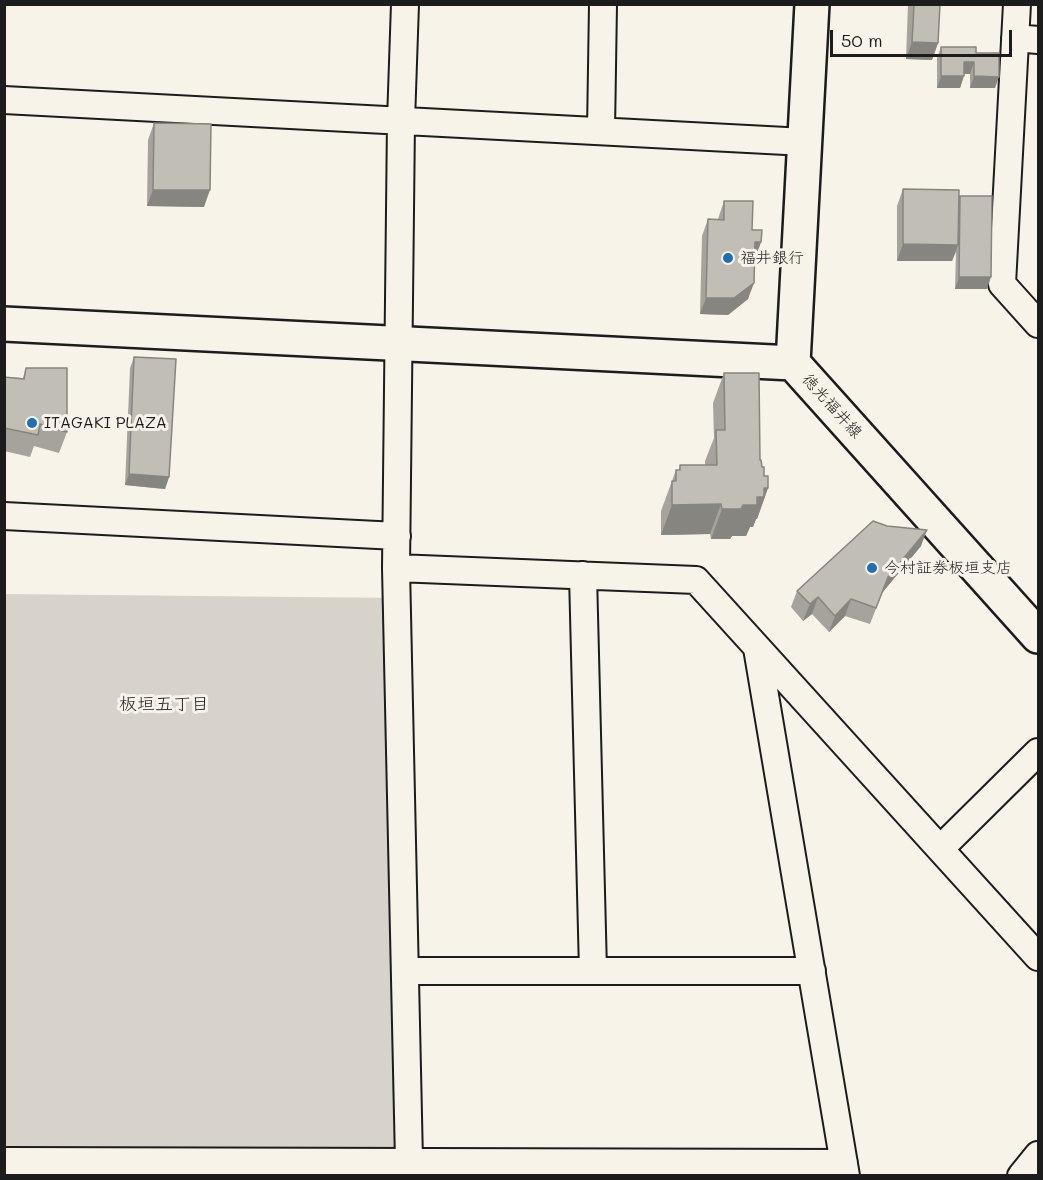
<!DOCTYPE html>
<meta charset="utf-8">
<style>
body{margin:0}
#map{position:relative;width:1043px;height:1180px;overflow:hidden;background:#f7f3e8;font-family:Mali,sans-serif}
canvas{display:block}
.frame{position:absolute;inset:0;border:6px solid #1c1c1c;pointer-events:none}
.scale{position:absolute;left:830px;top:30px;width:182px;height:27px;box-sizing:border-box;border:3px solid #1c1c1c;border-top:0;padding-left:8px;font-size:18px;line-height:21px;white-space:nowrap;color:#1c1c1c;-webkit-text-stroke:4px #f7f3e8;paint-order:stroke}
</style>
<div id="map">
<canvas width="1043" height="1180"></canvas>
<div class="frame"></div>
<div class="scale">50 m</div>
</div>
<script>
const context = document.querySelector('canvas').getContext('2d');
context.lineJoin = 'round';
function fillPath(path, color) {
  context.fillStyle = color;
  context.fill(path, 'evenodd');
}
function poly(rows) {
  const path = new Path2D();
  for (const r of rows) {
    path.moveTo(r[0], r[1]);
    for (let i = 2; i < r.length; i += 2) path.lineTo(r[i], r[i + 1]);
  }
  return path;
}
function strokePath(path, color, width, dash) {
  context.strokeStyle = color;
  context.lineWidth = width;
  context.lineCap = dash ? 'butt' : 'round';
  context.setLineDash(dash || []);
  context.stroke(path);
}
function drawText(font, color, halo, rows, align = 'center') {
  context.font = font + ' Mali,"Klee One",sans-serif';
  context.lineWidth = 6;
  context.setLineDash([]);
  context.textBaseline = 'middle';
  context.strokeStyle = halo;
  context.fillStyle = color;
  for (const [text, x, y, turn = 0] of rows) {
    context.save();
    context.translate(x, y);
    context.rotate((+turn || 0) * Math.PI / 180);
    context.textAlign = isNaN(turn) ? turn : align;
    if (halo) context.strokeText(text, 0, 0);
    context.fillText(text, 0, 0);
    context.restore();
  }
}
const green = poly([
 [5,594,397,598,409,1161,5,1161]
]);
const street = poly([
 [405,4,401,121,396,568,409,1161],
 [1017,4,1002,284,1038,324],
 [1015,38,1038,40],
 [4,100,805,142],
 [601,131,603,4],
 [4,516,397,536],
 [396,568,696,580,1038,957],
 [583,575,593,971],
 [757,648,846,1176],
 [940,849,1038,752],
 [405,971,812,971],
 [4,1161,844,1163],
 [1021,1176,1038,1155]
]);
const secondary = poly([
 [812,4,793,363,1038,636],
 [4,324,793,363]
]);
const wall = poly([
 [908,4,940,4,938,43,932,60,906,59],
 [941,47,976,53,995,88,970,88,970,74,964,74,960,88,937,88,937,58],
 [154,123,204,207,147,206,148,140],
 [903,189,959,199,960,196,987,289,955,289,956,252,952,261,897,261,897,206],
 [724,201,752,230,761,242,755,259,748,299,728,315,700,314,702,236,708,219,718,219],
 [134,357,169,477,165,489,125,485,130,368],
 [26,368,67,432,59,453,34,446,30,457,4,451,4,377,23,378],
 [724,373,760,460,768,488,757,519,756,519,753,527,750,527,746,536,732,536,730,539,711,539,710,534,661,535,661,511,676,470,679,470,680,465,705,465,705,461,714,438,713,403],
 [921,546,882,593,870,624,845,616,829,632,812,614,803,621,791,607,797,591]
]);
const shadedWall = poly([
 [912,42,938,43,932,60,906,59],
 [964,62,974,62,970,74,960,74],
 [941,76,964,76,960,88,937,88],
 [974,76,999,77,995,88,970,88],
 [153,190,210,190,204,207,147,206],
 [755,242,761,242,755,259,749,259],
 [903,244,958,245,952,261,897,261],
 [959,277,991,277,987,289,955,289],
 [754,283,748,299,728,315,700,314,706,298],
 [129,474,169,477,165,489,125,485],
 [764,488,768,488,757,519,756,519,753,527,750,527,746,536,732,536,730,539,711,539,722,509,757,497],
 [721,504,710,534,661,535,672,505],
 [927,530,921,546,882,593,870,624,888,577],
 [818,597,812,614,803,621,810,604],
 [851,599,845,616,829,632,835,616]
]);
const building = poly([
 [914,4,940,4,938,43,912,42,914,4],
 [941,47,976,47,976,53,999,53,999,77,974,76,974,62,964,62,964,76,941,76,941,47],
 [154,123,211,124,210,190,153,190,154,123],
 [903,189,959,190,958,245,903,244,903,189],
 [960,196,992,196,991,277,959,277,960,196],
 [724,201,753,201,752,230,762,230,761,242,755,242,754,283,734,298,706,298,708,219,724,220,724,201],
 [134,357,176,359,169,477,129,474,134,357],
 [26,368,67,368,67,432,40,424,38,435,4,428,4,377,24,379,26,368],
 [724,373,759,373,760,460,761,460,762,467,764,467,764,476,768,476,768,488,764,488,764,497,757,497,757,505,743,505,741,509,722,509,721,504,672,505,672,481,676,481,676,470,680,470,680,465,717,465,716,430,725,430,724,373],
 [873,521,887,526,927,530,888,577,876,608,851,599,835,616,818,597,810,604,797,591,873,521]
]);
const markers = [
 [728,258,6,"#1f6fb2"],
 [32,423,6,"#1f6fb2"],
 [872,568,6,"#1f6fb2"]
];
const poiNames = [
 ["福井銀行",740,258],
 ["ITAGAKI PLAZA",44,423],
 ["今村証券板垣支店",884,568]
];
const streetNames = [
 ["徳光福井線",832,406,48]
];
const neighbourhoodNames = [
 ["板垣五丁目",164,704]
];
fillPath(green, '#d7d3cb');
strokePath(street, '#1c1c1c', 30);
strokePath(secondary, '#1c1c1c', 38);
strokePath(street, '#f7f3e8', 26);
strokePath(secondary, '#f7f3e8', 33);
fillPath(wall, '#a5a39c');
fillPath(shadedWall, '#86857f');
fillPath(building, '#c0beb5');
strokePath(building, '#86857f', 1.5);
for (const [x, y, r, color] of markers) {
  const dot = new Path2D();
  dot.arc(x, y, r, 0, 2 * Math.PI);
  context.fillStyle = color;
  context.fill(dot);
  strokePath(dot, '#f7f3e8', 2);
}
drawText('16px', '#1c1c1c', '#f7f3e8', poiNames, 'left');
drawText('16px', '#1c1c1c', '#f7f3e8', streetNames);
drawText('18px', '#1c1c1c', '#f7f3e8', neighbourhoodNames);
</script>
